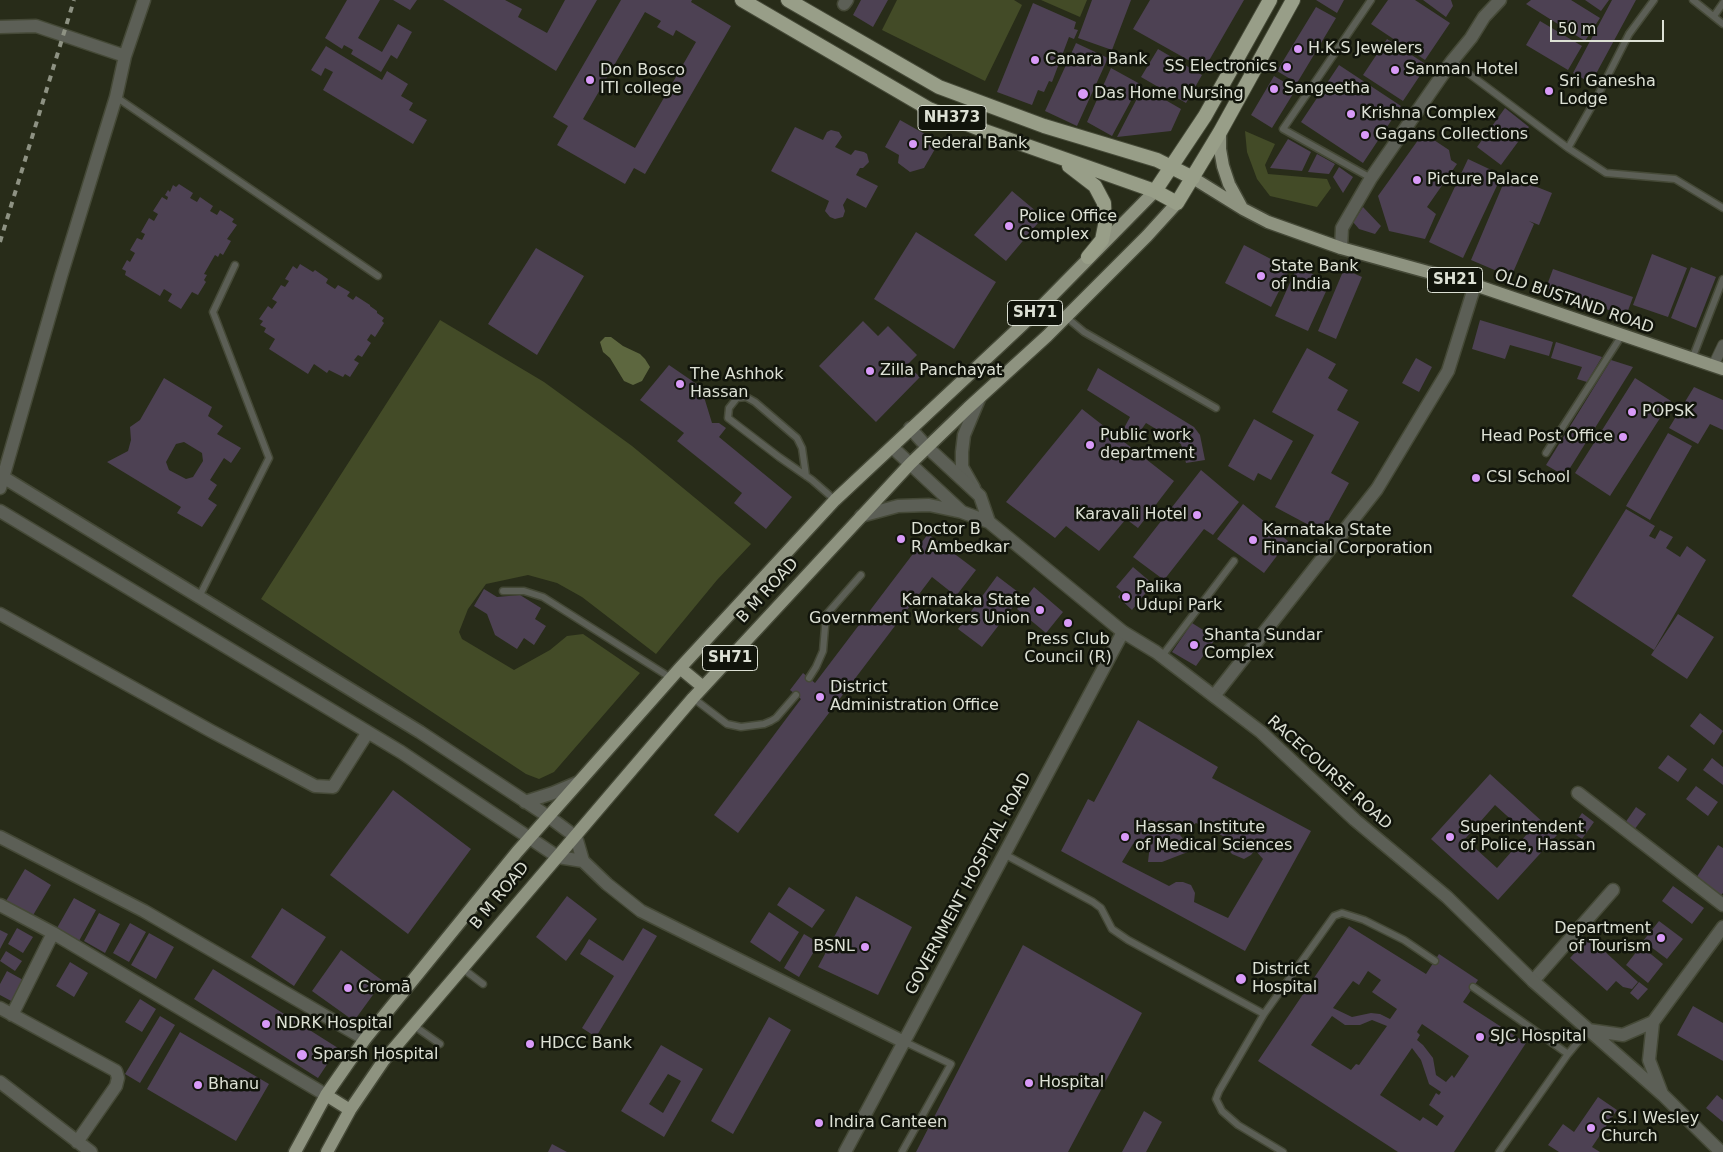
<!DOCTYPE html>
<meta charset="utf-8">
<style>
body{margin:0}
#map{position:relative;width:1723px;height:1152px;overflow:hidden;background:#282c19;font-family:"DejaVu Sans",sans-serif}
canvas{display:block}
.scale{position:absolute;left:1550px;top:20px;width:114px;height:22px;box-sizing:border-box;border:2px solid #dde1d5;border-top:0;padding-left:6px;font-size:15px;line-height:18px;white-space:nowrap;color:#dde1d5;-webkit-text-stroke:4px #11140b;paint-order:stroke}
</style>
<div id="map">
<canvas width="1723" height="1152"></canvas>
<div class="scale">50 m</div>
</div>
<script>
const context = document.querySelector('canvas').getContext('2d');
context.lineJoin = 'round';
function fillPath(path, color) {
  context.fillStyle = color;
  context.fill(path, 'evenodd');
}
function poly(rows) {
  const path = new Path2D();
  for (const r of rows) {
    path.moveTo(r[0], r[1]);
    for (let i = 2; i < r.length; i += 2) path.lineTo(r[i], r[i + 1]);
  }
  return path;
}
function strokePath(path, color, width, dash) {
  context.strokeStyle = color;
  context.lineWidth = width;
  context.lineCap = dash ? 'butt' : 'round';
  context.setLineDash(dash || []);
  context.stroke(path);
}
function drawText(font, color, halo, rows, align = 'center') {
  context.font = font + ' "DejaVu Sans",sans-serif';
  context.lineWidth = 5;
  context.setLineDash([]);
  context.textBaseline = 'middle';
  context.strokeStyle = halo;
  context.fillStyle = color;
  for (const [text, x, y, turn = 0] of rows) {
    context.save();
    context.translate(x, y);
    context.rotate((+turn || 0) * Math.PI / 180);
    context.textAlign = isNaN(turn) ? turn : align;
    if (halo) context.strokeText(text, 0, 0);
    context.fillText(text, 0, 0);
    context.restore();
  }
}
const green = poly([
 [897,0,1014,0,1022,5,985,81,882,30],
 [1041,0,1087,0,1080,17],
 [1245,131,1275,144,1265,165,1268,174,1327,179,1331,188,1317,207,1270,196,1257,179,1247,152],
 [440,320,544,382,632,446,751,544,717,580,656,654,582,597,557,583,528,575,486,584,468,609,459,632,462,639,514,670,550,650,567,636,583,634,640,673,554,772,539,779,526,774,261,599]
]);
const water = poly([
 [605,337,611,337,623,346,640,354,645,359,650,367,642,381,633,385,624,381,610,358,603,352,600,342]
]);
const building = poly([
 [347,0,380,0,358,38,382,52,398,24,412,32,397,59,391,55,381,72,351,54,353,50,344,45,342,49,325,38],
 [393,0,417,0,410,10],
 [443,0,505,0,522,9,518,17,547,33,565,0,597,0,556,71],
 [621,0,692,0,691,2,731,26,645,174,634,168,625,184,557,145,568,126,553,117],
 [645,12,661,21,657,27,673,36,676,30,696,42,635,148,583,119],
 [861,0,888,0,873,27,853,15],
 [1092,0,1131,0,1112,50,1078,38],
 [1150,0,1244,0,1207,64,1193,56,1190,61,1133,29],
 [1316,0,1344,0,1337,13],
 [1388,0,1415,0,1450,23,1425,60,1371,24],
 [1423,0,1451,0,1453,6,1446,17],
 [1531,0,1571,0,1600,18,1585,41,1526,4],
 [1585,0,1609,0,1601,11],
 [1612,0,1636,0,1591,83,1573,73],
 [1033,3,1076,22,1074,29,1078,30,1074,39,1069,37,1052,82,1049,81,1044,92,1038,90,1032,105,997,92],
 [1316,7,1336,18,1297,83,1277,71],
 [1540,21,1582,46,1568,70,1526,45],
 [1387,39,1427,65,1403,101,1363,75],
 [1076,43,1108,58,1077,126,1045,111],
 [326,46,382,80,387,71,408,84,401,96,413,103,409,110,427,120,413,144,323,90,333,72,325,68,321,76,311,70],
 [1158,49,1202,75,1186,103,1141,77],
 [1339,65,1401,106,1363,163,1301,122],
 [1111,68,1140,84,1112,136,1087,122],
 [1274,76,1296,89,1272,128,1251,115],
 [1143,87,1181,109,1171,131,1117,137],
 [1505,108,1529,127,1501,165,1477,147],
 [900,120,939,142,924,168,910,172,898,163,899,155,885,147],
 [795,127,823,140,827,132,831,130,839,132,842,137,835,147,851,155,855,150,864,152,867,154,869,162,863,168,860,168,856,175,878,186,866,208,847,198,843,205,845,211,843,217,835,219,830,217,825,211,829,201,771,171],
 [1421,136,1431,138,1449,150,1451,160,1457,164,1427,207,1436,214,1425,239,1389,231,1378,196],
 [1288,139,1311,152,1302,171,1270,168],
 [1317,154,1335,164,1329,174,1308,172],
 [1468,159,1502,175,1463,258,1429,242],
 [1339,167,1353,177,1343,193,1333,177],
 [1507,175,1552,193,1539,225,1529,221,1534,224,1511,277,1471,260],
 [179,184,193,193,190,198,197,202,200,197,213,206,210,211,217,215,220,210,234,219,232,222,237,225,227,239,231,241,223,255,220,253,218,257,215,255,204,274,207,275,204,280,206,282,198,295,192,292,181,309,168,301,172,294,164,289,160,296,125,275,126,271,122,269,127,260,130,262,135,253,130,250,137,238,142,240,145,234,141,232,149,218,154,221,158,214,153,211,162,197,167,200,168,197,165,195,168,190,170,192,173,185,176,187],
 [1012,191,1043,217,1006,261,974,235],
 [1363,207,1381,226,1375,234,1359,229,1353,222],
 [916,232,996,282,954,349,874,299],
 [1244,245,1290,269,1271,307,1225,283],
 [536,248,584,276,537,355,488,324],
 [1652,254,1687,268,1668,317,1633,305],
 [300,264,313,272,315,270,328,279,326,283,335,289,338,285,350,292,347,296,353,300,356,296,370,305,370,306,377,311,377,313,384,318,382,321,384,323,375,337,371,334,367,340,371,343,362,357,358,355,354,360,359,363,350,377,345,374,343,377,329,370,327,373,314,364,308,374,269,349,275,339,264,332,266,328,260,325,263,321,259,319,268,306,272,309,277,302,272,299,281,285,285,287,289,281,285,279,293,266,297,269],
 [1297,267,1317,276,1315,281,1328,287,1308,331,1275,316],
 [1691,267,1716,277,1696,328,1671,318],
 [1344,269,1362,277,1336,339,1318,331],
 [1553,269,1633,297,1626,316,1546,288],
 [1480,320,1553,342,1549,356,1510,345,1505,359,1472,349],
 [863,321,878,336,888,326,917,355,907,365,920,377,876,422,819,366],
 [1556,342,1602,357,1587,382,1577,379,1582,367,1551,358],
 [1307,348,1336,364,1328,378,1348,390,1337,410,1359,422,1331,473,1349,483,1322,532,1275,507,1314,435,1272,412],
 [1416,358,1432,367,1419,392,1402,383],
 [1611,360,1633,367,1565,476,1546,465],
 [669,365,701,387,712,423,719,423,726,428,719,437,792,497,766,529,734,503,742,493,677,441,684,433,640,400],
 [1098,368,1194,427,1200,435,1205,460,1186,463,1181,444,1146,423,1136,437,1123,430,1130,417,1087,390],
 [164,378,212,407,208,416,223,426,217,434,241,448,231,463,224,458,210,480,217,485,208,499,217,505,202,527,177,513,181,507,107,462,128,451,131,440,130,427,140,420],
 [184,442,202,453,203,461,193,477,186,479,169,470,166,462,176,444],
 [1635,378,1671,401,1610,496,1575,473],
 [1694,387,1723,400,1723,430,1710,424,1698,444,1669,428],
 [1082,409,1174,481,1138,528,1126,519,1099,551,1066,526,1055,538,1006,502],
 [1254,419,1293,441,1271,480,1258,473,1254,481,1228,466],
 [1668,433,1692,446,1650,520,1626,506],
 [1201,470,1239,502,1213,535,1204,529,1164,580,1133,557],
 [1243,504,1288,541,1264,573,1217,539],
 [1626,509,1655,526,1649,536,1655,539,1660,530,1673,537,1666,548,1680,557,1687,546,1706,560,1654,650,1572,596],
 [928,534,976,570,956,596,932,577,738,833,714,815,801,699,790,690,803,673,815,683],
 [1133,567,1153,584,1132,610,1118,597,1122,592,1116,587],
 [997,576,1022,595,982,647,958,629],
 [1034,587,1063,612,1046,633,1017,609],
 [484,589,497,597,520,595,541,608,535,619,546,626,534,645,524,638,517,649,495,635,487,614,474,606],
 [1678,614,1714,637,1687,679,1651,655],
 [1192,623,1216,638,1196,666,1172,652],
 [1700,713,1723,731,1714,745,1690,726],
 [1138,720,1218,767,1212,778,1311,831,1245,951,1061,851,1088,799,1094,802],
 [1196,823,1227,838,1227,848,1232,854,1244,859,1251,855,1255,850,1263,859,1228,918,1194,902,1195,893,1191,885,1183,882,1176,882,1169,886,1122,862,1133,844,1150,844,1148,862,1162,862,1193,850,1180,835],
 [1668,755,1687,769,1678,782,1658,768],
 [1712,758,1723,767,1723,785,1703,770],
 [1490,774,1557,835,1498,900,1431,839],
 [1495,805,1527,834,1497,868,1465,839],
 [1696,786,1718,802,1708,816,1686,799],
 [393,790,471,849,408,934,330,875],
 [1636,807,1646,814,1634,830,1625,823],
 [1582,813,1594,822,1582,839,1570,831],
 [1718,845,1723,848,1723,893,1721,895,1696,878],
 [25,869,51,885,32,917,6,901],
 [1673,886,1704,908,1692,924,1662,901],
 [789,887,825,910,812,928,777,905],
 [567,896,597,919,566,961,536,937],
 [856,896,912,927,878,995,818,967],
 [74,898,96,910,79,941,57,928],
 [282,908,326,937,294,986,251,957],
 [769,912,799,932,780,962,750,942],
 [99,913,120,924,105,953,84,941],
 [1659,921,1683,939,1667,959,1643,941],
 [130,923,146,932,129,962,113,953],
 [1349,926,1426,974,1439,954,1478,980,1463,1002,1526,1043,1454,1152,1398,1152,1258,1061],
 [1368,971,1381,980,1372,992,1397,1009,1390,1019,1380,1014,1371,1013,1352,1017,1333,1008,1353,981,1359,985],
 [1332,1016,1345,1025,1360,1025,1372,1020,1387,1026,1359,1065,1356,1064,1351,1070,1311,1045],
 [1422,1024,1469,1056,1454,1078,1452,1075,1446,1082,1436,1075,1433,1058,1423,1045,1417,1040,1420,1035,1417,1032],
 [1412,1048,1421,1060,1429,1084,1441,1092,1439,1095,1436,1093,1429,1105,1444,1116,1437,1126,1423,1117,1420,1121,1380,1095],
 [17,928,33,937,23,953,8,944],
 [643,928,657,936,596,1037,582,1028,614,976,580,954,589,939,623,961],
 [0,930,8,934,0,949],
 [149,933,174,947,156,979,131,965],
 [804,934,819,943,799,977,784,968],
 [1589,937,1638,982,1632,989,1623,987,1616,981,1607,991,1570,958],
 [1023,945,1142,1013,1068,1152,916,1152],
 [1641,946,1663,964,1648,983,1626,965],
 [341,950,383,981,354,1021,312,991],
 [6,951,22,961,15,971,0,961],
 [70,962,88,973,74,997,56,986],
 [213,969,338,1048,318,1078,194,999],
 [7,971,25,981,13,1002,0,995,0,984],
 [1639,982,1648,989,1638,1000,1630,993],
 [140,999,156,1009,142,1032,125,1022],
 [1693,1006,1723,1023,1723,1061,1677,1035],
 [160,1016,175,1025,140,1083,125,1074],
 [769,1017,791,1030,733,1134,711,1121],
 [180,1032,269,1084,236,1141,147,1089],
 [661,1045,703,1069,664,1137,621,1111],
 [668,1074,681,1081,663,1113,649,1104],
 [1717,1095,1723,1100,1723,1122,1706,1108],
 [1598,1097,1617,1110,1592,1147,1600,1152,1559,1152,1548,1145,1563,1124,1574,1132],
 [1144,1111,1162,1122,1146,1152,1122,1152],
 [552,1144,567,1152,548,1152]
]);
const service = poly([
 [1654,0,1629,34,1597,97,1568,148,1606,173,1675,179,1723,208],
 [1693,0,1723,24],
 [1714,16,1723,3],
 [1452,61,1568,148],
 [116,97,378,276],
 [1371,178,1283,129,1371,0],
 [1066,317,1084,332,1216,408],
 [1692,359,1723,279],
 [1546,453,1622,335],
 [806,476,802,448,797,438,755,402,746,397,737,398,729,408,728,418,779,457,812,480,835,500],
 [503,591,524,591,543,597,671,678],
 [199,597,269,458,213,312,235,265],
 [1162,656,1234,561],
 [809,678,816,667,823,651,826,615,861,575],
 [693,698,727,724,741,727,764,724,771,721,776,718,796,695],
 [1004,854,1093,902,1101,908,1112,929,1128,940,1264,1014],
 [462,968,483,984],
 [1473,987,1568,1054,1499,1152],
 [413,1025,440,1044],
 [1568,1054,1588,1030],
 [902,1152,951,1064,903,1041],
 [1283,1152,1238,1125,1222,1111,1216,1099,1219,1091,1264,1014,1334,916,1342,913,1364,920,1404,940,1435,961]
]);
const pedestrian = poly([
 [1713,366,1723,345]
]);
const minor = poly([
 [844,4,847,0],
 [0,27,36,26,125,56],
 [3,477,420,732,549,817,576,837,583,861,607,884,641,911,900,1040],
 [0,488,61,276,116,97,125,56,144,0],
 [974,488,962,467,962,452,964,435,979,399],
 [0,511,401,752,558,857,583,861],
 [0,614,211,731,315,786,333,787,368,732],
 [1214,696,1377,489,1448,371,1475,285],
 [1578,793,1723,905],
 [525,802,553,793,579,782],
 [0,837,144,911,365,1039],
 [0,905,53,933,326,1095],
 [1533,981,1613,890],
 [0,1008,116,1071,118,1078,116,1086,77,1142],
 [12,1015,53,933],
 [0,1082,91,1152],
 [845,1152,1123,632]
]);
const tertiary = poly([
 [1341,248,1342,228,1371,178,1452,61,1471,38,1484,17,1500,0],
 [910,428,927,447,980,496,989,522,1123,632,1156,652,1261,732,1355,820,1447,897,1533,981,1663,1095,1721,1152],
 [892,447,962,512,989,522],
 [861,516,898,506,929,505,962,512],
 [1588,1030,1623,1035,1653,1022],
 [1662,1094,1649,1060,1653,1022,1723,927]
]);
const primary = poly([
 [1220,132,1220,149,1223,166,1229,184,1242,208],
 [1193,178,1243,209,1268,222,1341,248,1475,285,1723,369],
 [680,668,703,687],
 [326,1095,350,1110],
 [295,1152,326,1095,365,1039,517,852,680,668,835,500,1036,312,1155,191],
 [327,1152,350,1110,384,1060,693,698,910,464,968,408,1047,336,1147,236,1177,203]
]);
const trunk = poly([
 [742,0,929,109,985,131,1155,191,1177,203,1220,132,1293,0],
 [788,0,939,87,1044,126,1157,160,1193,178],
 [1069,166,1095,186,1104,203,1105,225,1102,240,1088,257],
 [1155,191,1205,116,1270,0]
]);
const rail = poly([
 [0,242,74,0]
]);
const markers = [
 [1298,49,5,"#d89af8"],
 [1035,60,5,"#d89af8"],
 [1287,67,5,"#d89af8"],
 [1395,70,5,"#d89af8"],
 [590,80,5,"#d89af8"],
 [1274,89,5,"#d89af8"],
 [1549,91,5,"#d89af8"],
 [1083,94,6,"#d89af8"],
 [1351,114,5,"#d89af8"],
 [1365,135,5,"#d89af8"],
 [913,144,5,"#d89af8"],
 [1417,180,5,"#d89af8"],
 [1009,226,5,"#d89af8"],
 [1261,276,5,"#d89af8"],
 [870,371,5,"#d89af8"],
 [680,384,5,"#d89af8"],
 [1632,412,5,"#d89af8"],
 [1623,437,5,"#d89af8"],
 [1090,445,5,"#d89af8"],
 [1476,478,5,"#d89af8"],
 [1197,515,5,"#d89af8"],
 [901,539,5,"#d89af8"],
 [1253,540,5,"#d89af8"],
 [1126,597,5,"#d89af8"],
 [1040,610,5,"#d89af8"],
 [1068,623,5,"#d89af8"],
 [1194,645,5,"#d89af8"],
 [820,697,5,"#d89af8"],
 [1125,837,5,"#d89af8"],
 [1450,837,5,"#d89af8"],
 [1661,938,5,"#d89af8"],
 [865,947,5,"#d89af8"],
 [1241,979,6,"#d89af8"],
 [348,988,5,"#d89af8"],
 [266,1024,5,"#d89af8"],
 [1480,1037,5,"#d89af8"],
 [530,1044,5,"#d89af8"],
 [302,1055,6,"#d89af8"],
 [1029,1083,5,"#d89af8"],
 [198,1085,5,"#d89af8"],
 [819,1123,5,"#d89af8"],
 [1591,1128,5,"#d89af8"]
];
const shields = [
 [952,118,68],
 [1455,280,55],
 [1035,313,55],
 [730,658,55]
];
const shieldNames = [
 ["NH373",952,118],
 ["SH21",1455,280],
 ["SH71",1035,313],
 ["SH71",730,658]
];
const poiNames = [
 ["H.K.S Jewelers",1308,49],
 ["Canara Bank",1045,60],
 ["SS Electronics",1277,67,"right"],
 ["Sanman Hotel",1405,70],
 ["Don Bosco",600,71],
 ["ITI college",600,89],
 ["Sri Ganesha",1559,82],
 ["Lodge",1559,100],
 ["Sangeetha",1284,89],
 ["Das Home Nursing",1094,94],
 ["Krishna Complex",1361,114],
 ["Gagans Collections",1375,135],
 ["Federal Bank",923,144],
 ["Picture Palace",1427,180],
 ["Police Office",1019,217],
 ["Complex",1019,235],
 ["State Bank",1271,267],
 ["of India",1271,285],
 ["Zilla Panchayat",880,371],
 ["The Ashhok",690,375],
 ["Hassan",690,393],
 ["POPSK",1642,412],
 ["Public work",1100,436],
 ["department",1100,454],
 ["Head Post Office",1613,437,"right"],
 ["CSI School",1486,478],
 ["Karavali Hotel",1187,515,"right"],
 ["Doctor B",911,530],
 ["R Ambedkar",911,548],
 ["Karnataka State",1263,531],
 ["Financial Corporation",1263,549],
 ["Palika",1136,588],
 ["Udupi Park",1136,606],
 ["Karnataka State",1030,601,"right"],
 ["Government Workers Union",1030,619,"right"],
 ["Shanta Sundar",1204,636],
 ["Complex",1204,654],
 ["Press Club",1068,640,"center"],
 ["Council (R)",1068,658,"center"],
 ["District",830,688],
 ["Administration Office",830,706],
 ["Hassan Institute",1135,828],
 ["of Medical Sciences",1135,846],
 ["Superintendent",1460,828],
 ["of Police, Hassan",1460,846],
 ["Department",1651,929,"right"],
 ["of Tourism",1651,947,"right"],
 ["BSNL",855,947,"right"],
 ["District",1252,970],
 ["Hospital",1252,988],
 ["Cromā",358,988],
 ["NDRK Hospital",276,1024],
 ["SJC Hospital",1490,1037],
 ["HDCC Bank",540,1044],
 ["Sparsh Hospital",313,1055],
 ["Hospital",1039,1083],
 ["Bhanu",208,1085],
 ["C.S.I Wesley",1601,1119],
 ["Church",1601,1137],
 ["Indira Canteen",829,1123]
];
const streetNames = [
 ["OLD BUSTAND ROAD",1574,302,19],
 ["B M ROAD",768,591,-47],
 ["RACECOURSE ROAD",1329,773,42],
 ["GOVERNMENT HOSPITAL ROAD",969,884,-62],
 ["B M ROAD",500,896,-50]
];
fillPath(green, '#434b27');
fillPath(water, '#5d673f');
fillPath(building, '#4d4153');
strokePath(service, '#454937', 9);
strokePath(pedestrian, '#454937', 12);
strokePath(minor, '#454937', 15);
strokePath(tertiary, '#454937', 15);
strokePath(primary, '#454937', 15);
strokePath(trunk, '#454937', 16);
strokePath(service, '#5c5f56', 6);
strokePath(pedestrian, '#5c5f56', 10);
strokePath(minor, '#5c5f56', 12);
strokePath(tertiary, '#5c5f56', 12);
strokePath(primary, '#8e9380', 12);
strokePath(trunk, '#989e88', 14);
strokePath(rail, '#8e9283', 4, [6, 6]);
for (const [x, y, r, color] of markers) {
  const dot = new Path2D();
  dot.arc(x, y, r, 0, 2 * Math.PI);
  context.fillStyle = color;
  context.fill(dot);
  strokePath(dot, '#11140b', 2);
}
for (const [x, y, w] of shields) {
  const box = new Path2D();
  box.roundRect(x - w / 2, y - 12.5, w, 25, 4);
  context.fillStyle = '#11140b';
  context.fill(box);
  strokePath(box, '#dde1d5', 1);
}
drawText('bold 15px', '#dde1d5', null, shieldNames);
drawText('16px', '#dde1d5', '#11140b', poiNames, 'left');
drawText('16px', '#dde1d5', '#11140b', streetNames);
</script>
